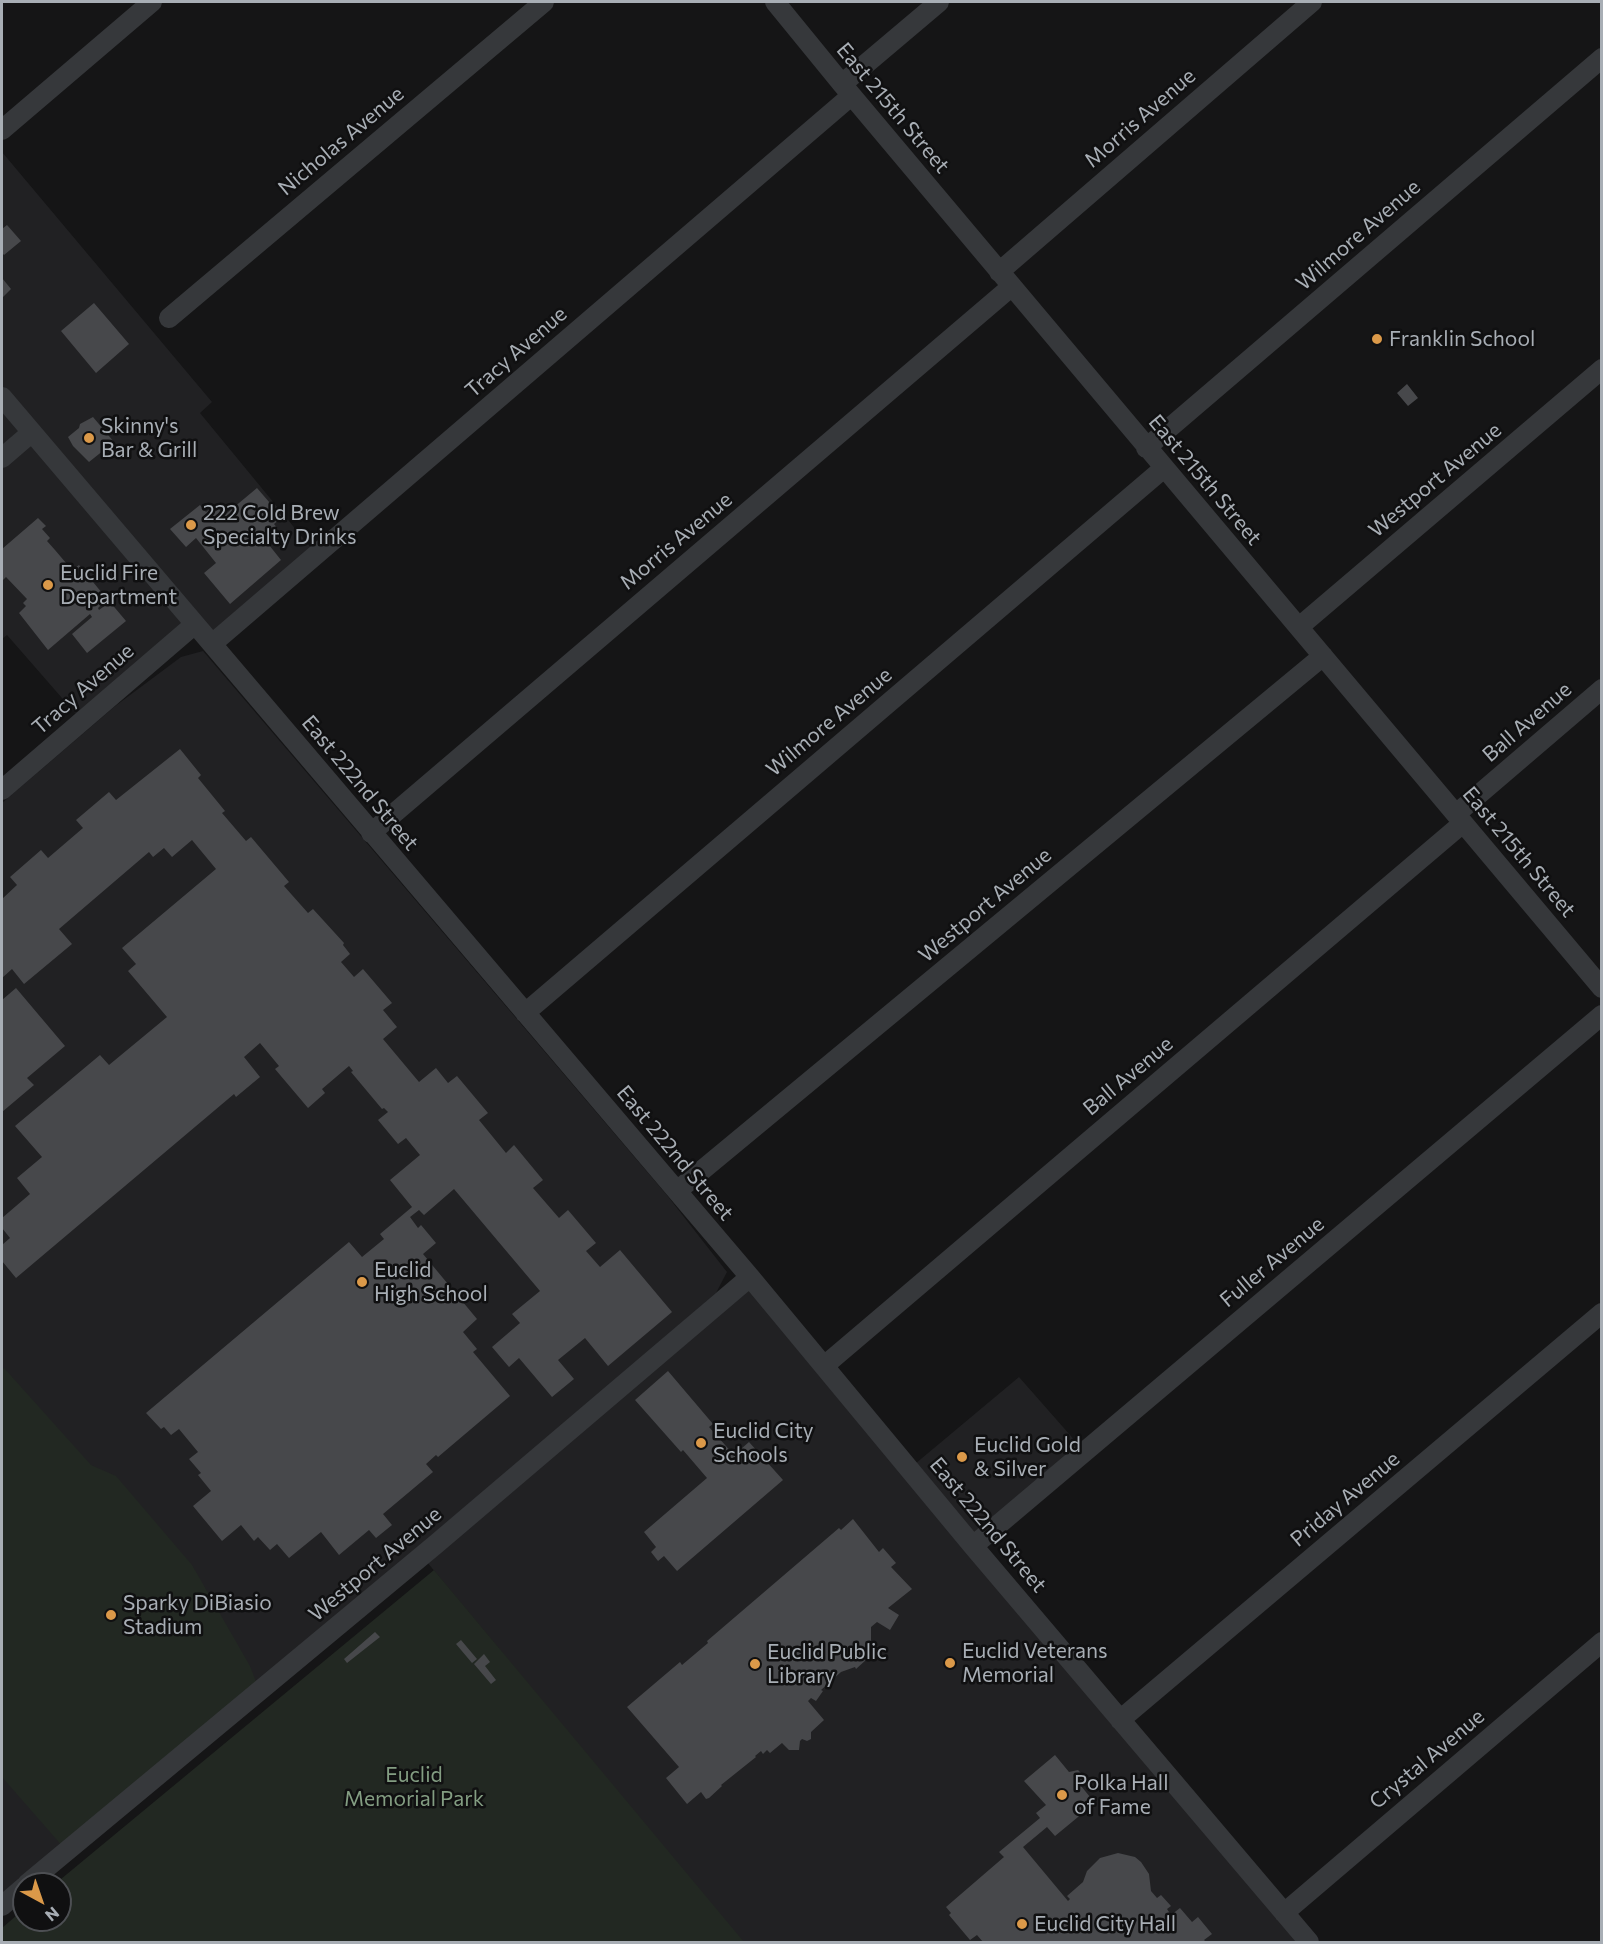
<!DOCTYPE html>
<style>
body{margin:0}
#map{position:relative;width:1603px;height:1944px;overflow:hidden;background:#151516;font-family:Commissioner,sans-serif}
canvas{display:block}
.frame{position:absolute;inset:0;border:3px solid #a8aeb5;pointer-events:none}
.north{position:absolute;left:12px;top:1872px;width:60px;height:60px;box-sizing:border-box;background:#101011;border:2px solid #4d4f53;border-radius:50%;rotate:140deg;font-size:16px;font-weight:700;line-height:24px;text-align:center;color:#a8aeb5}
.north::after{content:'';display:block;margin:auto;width:21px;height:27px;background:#db9949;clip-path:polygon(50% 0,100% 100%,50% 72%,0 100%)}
</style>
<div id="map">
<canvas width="1603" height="1944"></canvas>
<div class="frame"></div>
<div class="north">N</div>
</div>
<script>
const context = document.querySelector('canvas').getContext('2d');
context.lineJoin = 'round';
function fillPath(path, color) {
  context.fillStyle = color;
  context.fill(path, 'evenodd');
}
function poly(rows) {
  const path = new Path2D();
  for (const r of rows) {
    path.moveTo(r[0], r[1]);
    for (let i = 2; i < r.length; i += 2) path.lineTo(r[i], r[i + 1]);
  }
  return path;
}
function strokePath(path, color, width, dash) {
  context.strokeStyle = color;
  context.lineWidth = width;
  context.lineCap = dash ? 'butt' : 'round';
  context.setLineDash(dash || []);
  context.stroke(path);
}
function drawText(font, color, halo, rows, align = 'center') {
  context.font = font + ' Commissioner,sans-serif';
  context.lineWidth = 5;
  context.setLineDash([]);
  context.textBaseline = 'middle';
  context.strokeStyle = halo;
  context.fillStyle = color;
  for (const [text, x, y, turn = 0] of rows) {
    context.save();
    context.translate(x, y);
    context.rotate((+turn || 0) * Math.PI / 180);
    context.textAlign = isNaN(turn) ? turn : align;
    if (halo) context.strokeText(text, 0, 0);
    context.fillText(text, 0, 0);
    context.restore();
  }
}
const built = poly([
 [2,152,212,402,200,413,316,554,212,644,195,624,82,721,7,635,2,639],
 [203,651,666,1194,727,1272,716,1293,632,1366,2,1899,2,803,114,707,181,657],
 [750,1277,909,1469,1019,1377,1085,1452,974,1546,1309,1942,742,1942,422,1556]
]);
const green = poly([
 [4,1368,91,1465,116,1476,192,1565,250,1666,258,1687,64,1848,2,1777,2,1370],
 [434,1570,744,1942,2,1942,2,1928,24,1909,24,1920,60,1920,60,1884,55,1884]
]);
const building = poly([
 [7,225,21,241,4,255,2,253,2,229],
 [2,278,11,289,2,298],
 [94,303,129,344,96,373,61,331],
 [1407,384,1418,398,1408,406,1397,393],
 [93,417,114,442,89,462,73,446,68,437,79,428,80,424],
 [257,488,282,517,274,524,278,529,265,540,281,560,230,604,204,573,216,563,196,538,186,547,170,529,200,505,206,512,215,504,223,514,214,522,215,523],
 [38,518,46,526,42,529,50,538,47,541,55,550,72,570,79,565,107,599,98,608,99,610,110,602,126,621,87,653,72,634,92,617,90,614,48,650,19,613,26,606,23,603,27,599,6,577,2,581,2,549],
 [180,749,201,775,198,778,225,811,222,813,246,841,251,837,289,882,284,886,308,913,313,909,344,943,343,945,350,954,341,962,354,977,363,969,392,1003,383,1010,397,1027,383,1039,419,1082,436,1068,448,1083,457,1076,488,1113,479,1120,506,1153,514,1145,543,1180,533,1188,559,1218,568,1210,596,1243,586,1251,600,1267,620,1250,672,1312,608,1366,585,1338,558,1360,574,1379,552,1397,519,1358,509,1367,492,1347,520,1323,512,1314,540,1291,454,1189,424,1215,419,1210,410,1217,418,1228,421,1225,436,1243,423,1254,477,1319,463,1332,477,1349,473,1352,510,1396,438,1457,436,1455,426,1464,433,1472,383,1514,392,1525,376,1538,369,1530,339,1555,321,1532,289,1558,277,1544,270,1550,258,1537,254,1541,241,1525,222,1541,193,1506,211,1491,198,1475,201,1473,189,1459,198,1452,179,1429,171,1435,164,1427,161,1429,146,1413,349,1242,362,1257,384,1239,380,1234,412,1207,390,1180,420,1155,406,1138,398,1144,378,1120,388,1112,384,1108,382,1109,351,1072,353,1071,349,1066,322,1089,325,1093,308,1108,275,1069,279,1066,260,1043,244,1057,260,1077,236,1097,234,1094,16,1278,2,1261,2,1245,10,1238,2,1228,2,1218,30,1194,17,1178,42,1157,15,1126,100,1055,109,1065,167,1017,128,971,136,964,122,948,216,869,192,840,172,857,164,848,153,857,149,852,59,929,72,944,24,984,12,969,2,978,2,899,17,885,10,877,41,850,48,858,83,828,76,820,109,792,116,800],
 [16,988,65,1046,27,1078,34,1085,2,1112,2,1000],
 [668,1371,713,1424,709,1427,734,1455,749,1442,783,1480,677,1571,664,1556,658,1561,651,1552,656,1547,644,1532,707,1478,683,1450,681,1452,635,1400],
 [853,1519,879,1552,883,1548,896,1563,891,1567,912,1589,888,1608,899,1615,890,1630,877,1622,871,1627,871,1641,865,1657,867,1659,856,1669,855,1667,841,1672,821,1690,823,1691,816,1701,811,1698,808,1701,824,1720,811,1732,811,1739,807,1741,802,1739,800,1741,799,1750,789,1750,782,1743,770,1753,767,1750,763,1754,761,1751,755,1756,756,1757,721,1785,722,1786,709,1798,706,1799,701,1792,687,1804,666,1778,679,1767,627,1707,680,1662,682,1665,708,1643,707,1641,839,1528,841,1530],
 [375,1632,380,1637,347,1663,344,1659],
 [461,1640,477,1659,472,1663,456,1644],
 [484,1654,490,1662,485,1666,496,1680,491,1684,474,1664],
 [1055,1755,1069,1772,1078,1770,1083,1775,1084,1781,1081,1786,1095,1803,1055,1836,1047,1827,1023,1847,1068,1901,1070,1899,1067,1896,1083,1882,1087,1871,1100,1858,1118,1853,1135,1857,1141,1862,1149,1874,1151,1891,1157,1898,1161,1895,1171,1906,1167,1909,1171,1915,1180,1908,1192,1922,1198,1917,1212,1934,1204,1940,1206,1942,983,1942,977,1935,970,1940,949,1915,951,1913,946,1907,1004,1857,999,1852,1040,1818,1036,1813,1046,1805,1024,1781]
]);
const minor = poly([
 [775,2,842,84,1602,988],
 [842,84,939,2],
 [2,130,152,2],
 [999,272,1312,2],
 [169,318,544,2],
 [2,397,750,1277,973,1546,1309,1942],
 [1146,448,1602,58],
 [2,458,31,433],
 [1299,627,1602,369],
 [212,644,851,96],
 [2,790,195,624],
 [1456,814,1602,689],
 [371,833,1011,287],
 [525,1013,1164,468],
 [677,1191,1323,656],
 [824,1366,1463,823],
 [973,1546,1602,1015],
 [1120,1720,1602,1313],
 [27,1884,435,1545,750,1277],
 [2,1906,24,1887],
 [1284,1913,1602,1642]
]);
const markers = [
 [1377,339,6,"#db9949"],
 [89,438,6,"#db9949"],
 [191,525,6,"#db9949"],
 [48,585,6,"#db9949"],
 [362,1282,6,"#db9949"],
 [701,1443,6,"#db9949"],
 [962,1457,6,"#db9949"],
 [111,1615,6,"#db9949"],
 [950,1663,6,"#db9949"],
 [755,1664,6,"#db9949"],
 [1062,1795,6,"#db9949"],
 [1022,1924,6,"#db9949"]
];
const streetNames = [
 ["East 215th Street",893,108,50],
 ["Morris Avenue",1140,118,-41],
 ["Nicholas Avenue",341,141,-40],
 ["Wilmore Avenue",1358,235,-41],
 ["Tracy Avenue",516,352,-41],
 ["East 215th Street",1205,480,50],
 ["Westport Avenue",1435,480,-40],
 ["Morris Avenue",676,541,-40],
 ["Tracy Avenue",83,689,-41],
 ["Wilmore Avenue",829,722,-40],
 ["Ball Avenue",1527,722,-41],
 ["East 222nd Street",360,783,50],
 ["East 215th Street",1519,852,50],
 ["Westport Avenue",985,905,-40],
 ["Ball Avenue",1128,1076,-40],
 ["East 222nd Street",675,1153,50],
 ["Fuller Avenue",1272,1262,-40],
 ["Priday Avenue",1345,1499,-40],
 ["East 222nd Street",988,1525,50],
 ["Westport Avenue",375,1564,-40],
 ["Crystal Avenue",1427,1759,-40]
];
const poiNames = [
 ["Franklin School",1389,339],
 ["Skinny's",101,426],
 ["Bar & Grill",101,450],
 ["222 Cold Brew",203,513],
 ["Specialty Drinks",203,537],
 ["Euclid Fire",60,573],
 ["Department",60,597],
 ["Euclid",374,1270],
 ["High School",374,1294],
 ["Euclid City",713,1431],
 ["Schools",713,1455],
 ["Euclid Gold",974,1445],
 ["& Silver",974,1469],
 ["Sparky DiBiasio",123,1603],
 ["Stadium",123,1627],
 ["Euclid Veterans",962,1651],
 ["Memorial",962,1675],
 ["Euclid Public",767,1652],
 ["Library",767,1676],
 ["Polka Hall",1074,1783],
 ["of Fame",1074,1807],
 ["Euclid City Hall",1034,1924]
];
const parkNames = [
 ["Euclid",414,1775],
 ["Memorial Park",414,1799]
];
fillPath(built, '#212123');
fillPath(green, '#222822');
fillPath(building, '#47484b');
strokePath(minor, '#36383b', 20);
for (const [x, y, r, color] of markers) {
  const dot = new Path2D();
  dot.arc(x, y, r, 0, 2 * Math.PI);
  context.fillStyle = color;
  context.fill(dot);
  strokePath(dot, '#101011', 2);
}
drawText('21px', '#a8aeb5', '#101011', streetNames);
drawText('21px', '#a8aeb5', '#101011', poiNames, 'left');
drawText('21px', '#839d82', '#101011', parkNames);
</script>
